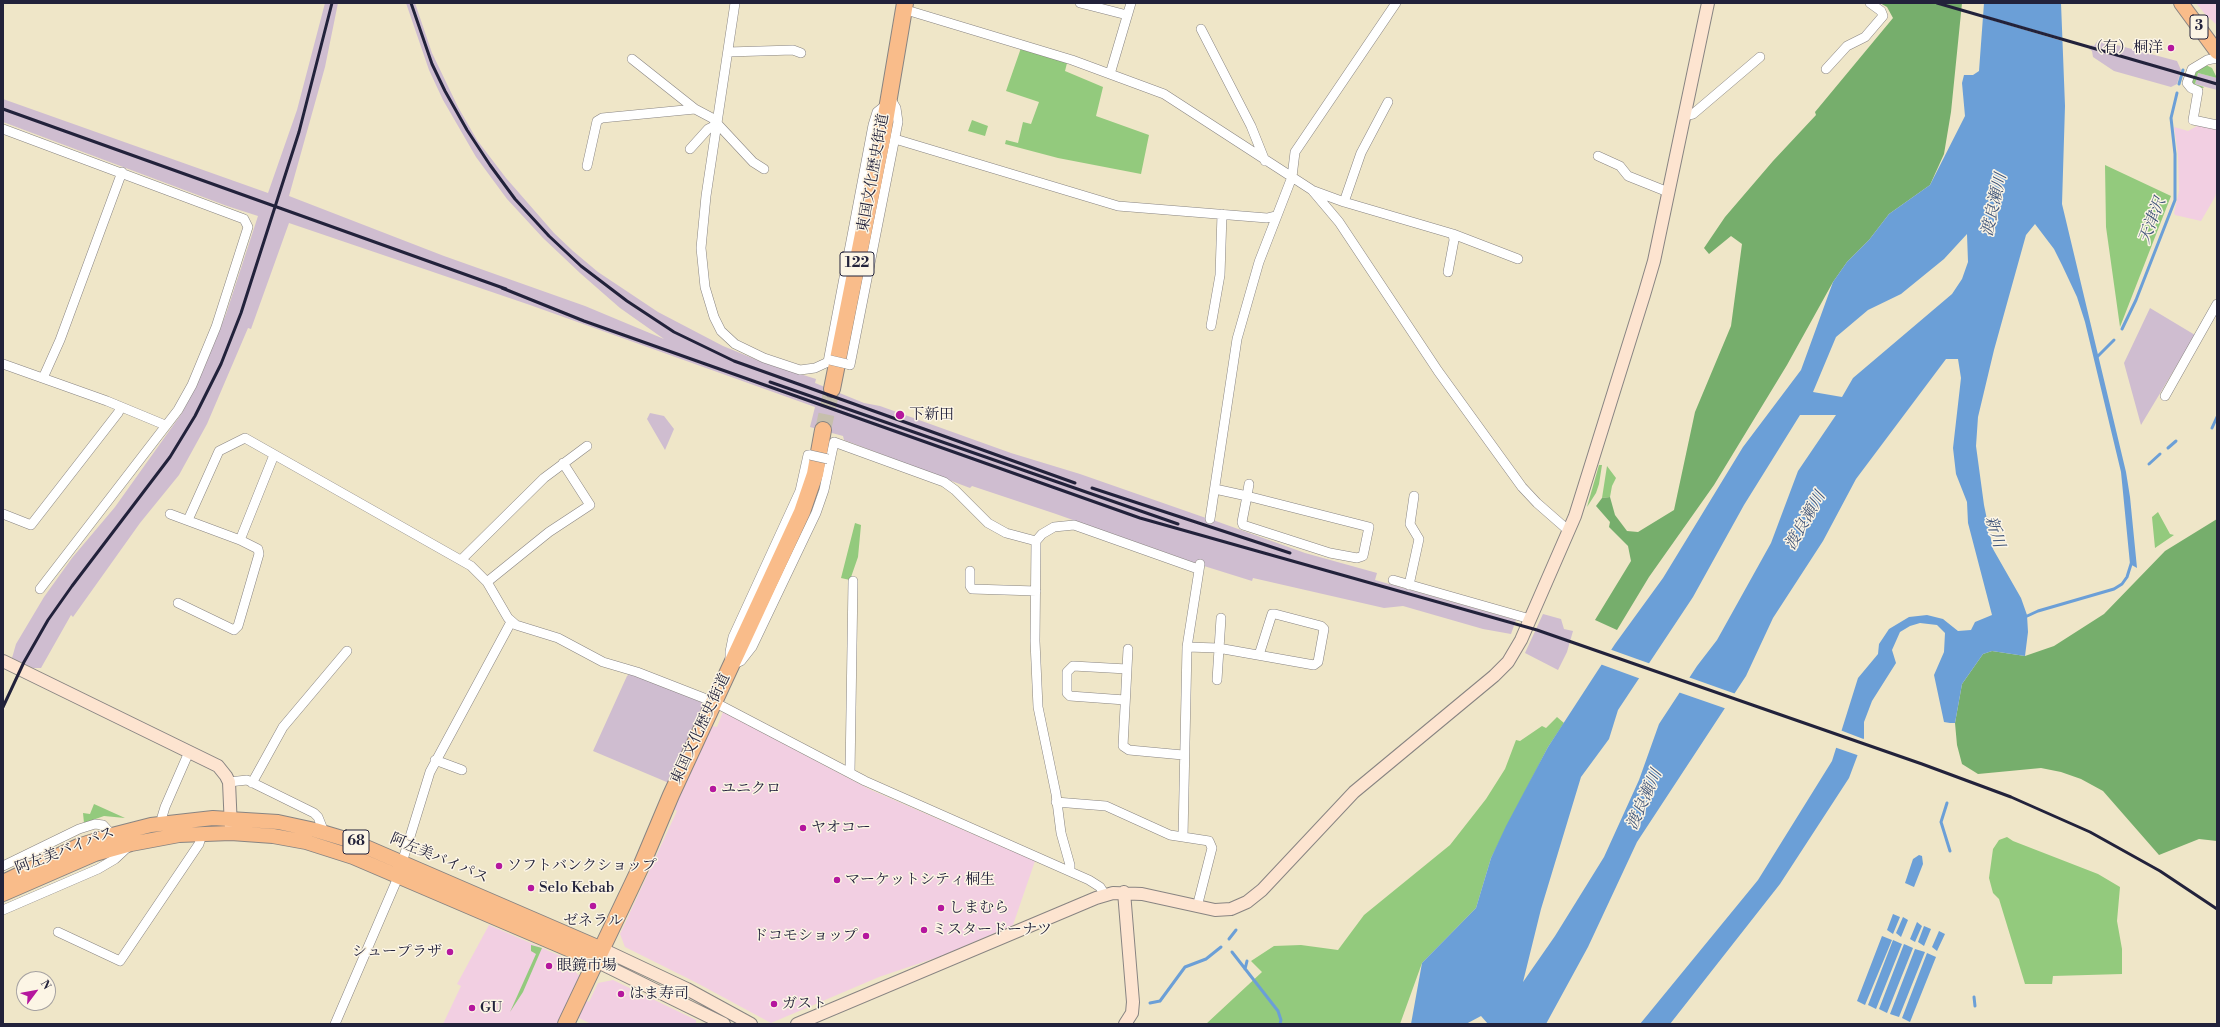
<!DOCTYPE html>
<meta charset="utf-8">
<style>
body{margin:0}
#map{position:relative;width:2220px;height:1027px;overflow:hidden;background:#efe6c8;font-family:"Libre Bodoni",serif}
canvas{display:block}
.frame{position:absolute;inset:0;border:4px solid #22223b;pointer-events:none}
.north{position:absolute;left:16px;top:971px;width:40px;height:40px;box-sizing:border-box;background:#fcf5e5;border:1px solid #a5a1a1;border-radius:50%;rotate:58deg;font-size:11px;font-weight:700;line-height:16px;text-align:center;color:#22223b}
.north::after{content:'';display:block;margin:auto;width:14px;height:18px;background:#b5179e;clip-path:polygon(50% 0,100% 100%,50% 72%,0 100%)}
</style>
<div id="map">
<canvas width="2220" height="1027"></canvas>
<div class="frame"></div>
<div class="north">N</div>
</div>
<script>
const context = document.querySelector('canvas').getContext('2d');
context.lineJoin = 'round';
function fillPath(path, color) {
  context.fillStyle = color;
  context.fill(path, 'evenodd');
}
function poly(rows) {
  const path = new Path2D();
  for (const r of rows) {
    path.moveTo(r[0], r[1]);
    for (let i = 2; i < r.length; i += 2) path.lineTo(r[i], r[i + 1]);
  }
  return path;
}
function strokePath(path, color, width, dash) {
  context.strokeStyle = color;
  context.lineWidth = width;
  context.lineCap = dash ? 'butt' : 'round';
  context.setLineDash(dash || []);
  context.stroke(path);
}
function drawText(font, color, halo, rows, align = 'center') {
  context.font = font + ' "Libre Bodoni","Noto Serif JP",serif';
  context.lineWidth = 3;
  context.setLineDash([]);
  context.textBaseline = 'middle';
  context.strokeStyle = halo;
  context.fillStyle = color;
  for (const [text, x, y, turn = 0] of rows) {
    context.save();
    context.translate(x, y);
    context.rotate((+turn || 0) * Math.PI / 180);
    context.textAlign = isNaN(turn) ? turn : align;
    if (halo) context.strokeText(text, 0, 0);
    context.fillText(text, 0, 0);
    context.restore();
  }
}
const built = poly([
 [2196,3,2217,3,2217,25,2205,14],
 [2199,125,2217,130,2217,189,2215,197,2201,221,2175,215,2174,213,2179,191,2178,155,2174,127,2188,131],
 [723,712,871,790,1035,861,1013,925,944,955,879,977,771,1023,697,983,625,947,620,934,677,811,674,809,680,796,712,726,717,727],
 [489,925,572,961,577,974,581,976,558,1024,443,1024,461,986,457,984],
 [613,980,696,1020,696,1024,591,1024,577,1017,585,1000,589,1002,598,983]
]);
const industrial = poly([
 [325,3,338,3,325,67,289,196,444,256,585,306,664,339,620,308,580,273,543,238,507,199,476,157,443,100,429,70,406,3,415,3,432,53,458,107,477,140,506,178,554,233,573,251,598,272,658,312,723,346,762,362,816,379,815,383,864,403,880,406,1011,453,1080,474,1206,518,1205,521,1212,524,1213,520,1305,553,1377,573,1375,580,1516,620,1511,634,1483,629,1403,606,1384,608,1253,578,1252,581,1204,566,1204,562,1197,560,1195,563,1056,514,972,486,970,488,844,440,843,436,810,427,815,407,530,305,289,223,251,329,248,328,207,424,179,475,140,523,73,617,71,615,41,668,33,668,12,658,16,644,44,597,72,558,115,507,182,413,202,373,226,314,258,216,227,206,3,122,3,99,268,193,297,110],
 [2098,40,2177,61,2181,70,2177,84,2171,87,2114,71,2093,57,2092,51,2089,49,2091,45,2094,46],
 [2198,73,2217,78,2217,90,2195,84],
 [2150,308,2195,335,2141,425,2124,363],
 [650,413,664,416,674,429,665,450,647,419],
 [1543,614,1561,619,1564,629,1573,631,1567,652,1558,670,1525,653],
 [631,673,703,703,704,706,669,783,593,751,627,676]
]);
const green = poly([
 [1021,48,1067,63,1065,71,1103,87,1096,116,1149,135,1141,174,1058,158,1005,144,1006,140,1018,143,1023,122,1031,124,1039,102,1006,91],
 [2206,65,2212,68,2217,78,2198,73,2195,84,2204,87,2203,88,2194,86,2192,82,2195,72],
 [972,120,988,126,985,136,968,131],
 [2105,165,2171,196,2120,327,2106,227],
 [1599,465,1602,465,1599,484,1596,493,1587,507],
 [1607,466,1616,478,1612,486,1610,497,1602,498],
 [2158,512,2170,534,2174,535,2155,548,2152,517],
 [855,523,861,525,858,557,850,580,841,578],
 [1557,717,1564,723,1548,747,1491,858,1476,908,1422,963,1400,1024,1206,1024,1262,972,1251,961,1274,946,1301,945,1338,950,1364,915,1450,845,1486,799,1505,769,1516,740,1520,741,1542,726,1546,728],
 [94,804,125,818,104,816,84,823,83,813,90,814],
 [2007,837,2013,841,2098,874,2120,887,2117,921,2122,949,2122,974,2053,976,2052,984,2025,984,1999,899,1993,893,1989,878,1993,849,1999,840],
 [531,945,542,948,523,992,510,1012,536,954,531,951]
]);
const forest = poly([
 [1880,3,1962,3,1951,112,1944,154,1930,185,1889,214,1869,240,1847,262,1833,282,1787,365,1714,485,1649,577,1617,630,1595,620,1631,561,1628,546,1609,527,1610,522,1596,506,1602,498,1610,497,1615,515,1627,531,1638,532,1674,510,1695,412,1731,326,1742,244,1731,236,1709,254,1704,248,1725,217,1773,161,1816,115,1815,112,1893,18,1887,7],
 [2217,519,2217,841,2199,839,2159,855,2103,791,2081,779,2061,772,2041,768,1978,774,1962,764,1957,745,1955,723,1962,684,1983,654,1992,651,2025,656,2054,646,2104,614,2165,551]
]);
const water = poly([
 [1984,3,2061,3,2065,106,2062,204,2126,472,2130,497,2137,568,2130,564,2121,472,2085,322,2077,297,2062,265,2054,249,2035,224,2026,235,1994,350,1978,417,1976,446,1984,505,1993,549,2021,598,2027,615,2028,632,2025,656,1992,651,1983,654,1962,684,1955,723,1950,723,1944,722,1934,675,1944,652,1945,633,1937,625,1920,623,1910,626,1900,632,1892,650,1896,663,1872,701,1864,722,1864,738,1849,778,1780,884,1670,1024,1640,1024,1758,880,1832,761,1858,678,1878,654,1879,644,1889,629,1909,617,1927,615,1943,619,1958,631,1971,630,1975,622,1992,615,1968,523,1967,502,1956,474,1953,448,1961,378,1958,359,1946,359,1856,479,1823,541,1773,618,1746,676,1637,842,1588,947,1546,1024,1488,1024,1481,1016,1466,1024,1411,1024,1422,963,1476,908,1491,858,1506,826,1548,747,1615,644,1663,578,1743,447,1801,370,1833,282,1847,262,1869,240,1889,214,1930,185,1965,116,1962,83,1964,75,1973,75,1979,71],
 [1967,234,1968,262,1962,279,1952,294,1853,378,1842,397,1813,392,1836,337,1868,310,1901,294,1944,259],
 [1800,415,1836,415,1798,471,1771,543,1717,640,1697,666,1659,724,1639,780,1604,857,1555,936,1523,982,1541,909,1581,777,1609,739,1618,710,1693,597,1744,505],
 [1919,855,1922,856,1923,864,1914,887,1905,883,1913,859],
 [1893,914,1900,917,1893,934,1887,930],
 [1903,917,1908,920,1901,937,1896,933],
 [1917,922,1922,926,1915,942,1910,939],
 [1924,926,1931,929,1924,946,1918,942],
 [1939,931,1945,934,1937,951,1932,947],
 [1882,936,1892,940,1865,1005,1857,1001],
 [1893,940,1902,944,1876,1009,1868,1005],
 [1904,944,1913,948,1887,1013,1879,1009],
 [1915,949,1925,952,1899,1017,1890,1014],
 [1927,953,1936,957,1910,1022,1902,1018]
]);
const pier = poly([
 [1982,15,2066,39,2066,42,1981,17],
 [1609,649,1651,664,1641,679,1600,664],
 [1688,677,1736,694,1727,709,1678,692],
 [1840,730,1866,740,1860,756,1834,747]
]);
const stream = poly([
 [2179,84,2183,70],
 [2122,329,2136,300,2175,200,2175,154,2171,118,2177,93],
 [2097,357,2114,340],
 [2212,428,2217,417],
 [2168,448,2176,441],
 [2149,464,2160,454],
 [2025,617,2038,611,2114,589,2122,584,2127,577,2132,561],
 [1947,803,1941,822,1950,851],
 [1229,939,1236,930],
 [1232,952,1278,1011,1281,1020,1280,1024],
 [1245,969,1247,961],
 [1974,997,1975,1006],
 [1150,1003,1160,1001,1185,967,1206,959,1221,947]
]);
const highwayTunnel = poly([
 [823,430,832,389]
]);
const street = poly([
 [735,3,706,196,701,248,705,287,714,317,721,331,735,344,764,358,800,370,815,368,828,362,873,125,877,112,887,104],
 [1080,3,1127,15],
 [903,9,1072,60,1164,94,1312,190,1339,222,1438,371,1522,487,1537,503,1569,531],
 [1201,29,1251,126,1265,161],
 [728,52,793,50,801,53],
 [2217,58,2207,60,2192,69,2187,83,2191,88,2198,91,2193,120,2217,125],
 [632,59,695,109,712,118,753,162,764,169],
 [1826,69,1847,46,1865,37,1883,16,1881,11,1870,3],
 [1110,74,1131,3],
 [1684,116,1693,114,1760,57],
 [3,129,244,219,248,227,216,327,192,385,178,410,40,589],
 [895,139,1118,206,1267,218,1275,216],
 [690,149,708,129,718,124],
 [1598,156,1620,166,1628,176,1668,192],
 [587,166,597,121,602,118,695,109],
 [1314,191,1344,202,1453,234,1518,259],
 [1344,202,1361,153,1388,102],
 [1448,272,1454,240,1453,234],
 [1211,326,1220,275,1222,214],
 [3,364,107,401,165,425],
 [847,364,850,365,898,122,896,108,889,96],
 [43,378,60,340,122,172],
 [2165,396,2217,304],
 [810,455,808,455,800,491,733,637,730,652,730,666,741,661,752,647,816,513,824,490,834,442,944,482,955,490,988,523,1006,533,1036,541],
 [1215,489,1247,496,1369,527,1363,556,1357,558,1330,553,1243,525,1242,522,1247,496,1249,484],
 [3,514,31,525,118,413,121,407],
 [170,514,240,540],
 [1210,519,1237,339,1259,262,1292,177,1295,152,1396,3],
 [188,520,219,451,245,438,471,566,487,582,508,618,516,625,558,638,603,662,637,672,714,702,865,781,1089,880,1100,887,1105,895],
 [461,560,544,478,587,446],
 [970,571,970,586,972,589,1036,591],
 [1393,580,1530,619],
 [487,582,549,532,590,505,563,463],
 [1409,585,1419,539,1410,524,1414,496],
 [178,603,234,630,238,626,259,554,258,549,240,540,274,455],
 [1187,647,1218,648,1314,665,1318,662,1324,629,1321,626,1275,614,1272,614,1259,655],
 [1128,649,1123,746,1129,750,1183,755],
 [1217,680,1221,618],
 [1125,700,1070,696,1067,693,1067,672,1073,666,1127,669],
 [435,760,462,770],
 [850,773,853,581],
 [229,782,247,780,314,813,318,817,324,832],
 [252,783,283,727,347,651],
 [1056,802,1106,806,1170,835,1209,841,1212,848,1197,907],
 [164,823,162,817,165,807,189,752],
 [1183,837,1187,647,1200,564],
 [3,866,79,829,95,824,103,825,112,835],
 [1070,871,1070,865,1061,833,1056,794,1038,707,1035,641,1036,541,1042,534,1054,527,1074,525,1198,569],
 [3,910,98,869,115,859,130,845],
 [58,932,120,961,199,844,202,834],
 [335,1024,396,882,430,772,511,622]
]);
const secondary = poly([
 [3,661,218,766,226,776,229,782,231,828],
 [1124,892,1133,1002,1132,1013,1125,1024],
 [602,949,687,989,751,1024],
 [596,961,724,1024],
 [797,1024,1096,898,1113,893,1142,894,1215,910,1231,909,1247,902,1262,890,1354,792,1494,676,1508,662,1521,640,1575,516,1644,295,1654,261,1708,3]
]);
const primary = poly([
 [2181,3,2217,52],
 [3,882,78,846,112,835,151,825,213,818,278,822,315,830,352,841,602,949],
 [3,894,95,854,131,844,179,835,231,833,273,836,306,842,353,857,596,961]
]);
const highway = poly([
 [832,389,882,139,905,3],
 [566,1024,642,864,671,795,802,512,815,474,823,430]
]);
const rail = poly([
 [411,3,432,64,445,91,467,130,490,165,515,199,549,236,581,266,627,301,674,332,734,361,1075,483],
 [1937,3,2217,84],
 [3,109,506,289],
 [502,288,584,321,1140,518,1537,630,1922,764,2011,797,2090,832,2160,871,2217,909],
 [770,382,1178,524],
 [1092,488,1290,553],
 [3,707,24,662,48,620,72,586,170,457,195,416,221,364,241,313,299,132,332,3]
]);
const streetBridge = poly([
 [830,360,847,364],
 [810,455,828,459]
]);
const markers = [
 [2171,48,4,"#b5179e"],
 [900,415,5,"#b5179e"],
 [713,789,4,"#b5179e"],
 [803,828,4,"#b5179e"],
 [499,866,4,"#b5179e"],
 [837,880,4,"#b5179e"],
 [531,888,4,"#b5179e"],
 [593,906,4,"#b5179e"],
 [941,908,4,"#b5179e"],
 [924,930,4,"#b5179e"],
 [866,936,4,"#b5179e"],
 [450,952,4,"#b5179e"],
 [549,966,4,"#b5179e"],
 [621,994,4,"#b5179e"],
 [774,1004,4,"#b5179e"],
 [472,1008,4,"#b5179e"]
];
const shields = [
 [2199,27,18],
 [857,264,34],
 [356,842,26]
];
const shieldNames = [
 ["3",2199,27],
 ["122",857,264],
 ["68",356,842]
];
const poiNames = [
 ["（有）桐洋",2163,48,"right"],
 ["下新田",909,415],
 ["ユニクロ",721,789],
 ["ヤオコー",811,828],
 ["ソフトバンクショップ",507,866],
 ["マーケットシティ桐生",845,880],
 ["Selo Kebab",539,888],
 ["しまむら",949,908],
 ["ゼネラル",593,921,"center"],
 ["ミスタードーナツ",932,930],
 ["ドコモショップ",858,936,"right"],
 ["シュープラザ",442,952,"right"],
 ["眼鏡市場",557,966],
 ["はま寿司",629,994],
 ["ガスト",782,1004],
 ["GU",480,1008]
];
const streetNames = [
 ["東国文化歴史街道",874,173,-80],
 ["東国文化歴史街道",701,729,-65],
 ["阿左美バイパス",65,851,-21],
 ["阿左美バイパス",439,859,23]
];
const waterNames = [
 ["渡良瀬川",1995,205,-77],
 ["天津沢",2153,221,-69],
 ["渡良瀬川",1806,521,-60],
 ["新川",1994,532,73],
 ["渡良瀬川",1645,800,-66]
];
fillPath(built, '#f2cfe2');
fillPath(industrial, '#cfbdd0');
fillPath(green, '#93ca7d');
fillPath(forest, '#76ae6c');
fillPath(water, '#6b9fd7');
fillPath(pier, '#efe6c8');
strokePath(stream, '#6b9fd7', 3);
strokePath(highwayTunnel, '#c6bfac', 16, [16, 8]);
strokePath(street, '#888482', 10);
strokePath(secondary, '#888482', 14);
strokePath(primary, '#888482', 16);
strokePath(highway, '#888482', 18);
strokePath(street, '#fff', 9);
strokePath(secondary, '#fde4d0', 12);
strokePath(primary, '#f9bc8a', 14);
strokePath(highway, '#f9bc8a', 16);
strokePath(rail, '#22223b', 3);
strokePath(streetBridge, '#888482', 10, []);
strokePath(streetBridge, '#fff', 9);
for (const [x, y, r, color] of markers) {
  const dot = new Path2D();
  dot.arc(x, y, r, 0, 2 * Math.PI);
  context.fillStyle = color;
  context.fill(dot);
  strokePath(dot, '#fcf5e5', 1.5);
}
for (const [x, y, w] of shields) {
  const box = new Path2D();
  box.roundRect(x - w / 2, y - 12, w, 24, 3);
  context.fillStyle = '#fcf5e5';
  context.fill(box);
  strokePath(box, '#22223b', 1);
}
drawText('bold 14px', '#22223b', null, shieldNames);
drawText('15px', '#22223b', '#fcf5e5', poiNames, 'left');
drawText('15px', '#22223b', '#fcf5e5', streetNames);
drawText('italic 16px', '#3f5479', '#fcf5e5', waterNames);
</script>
